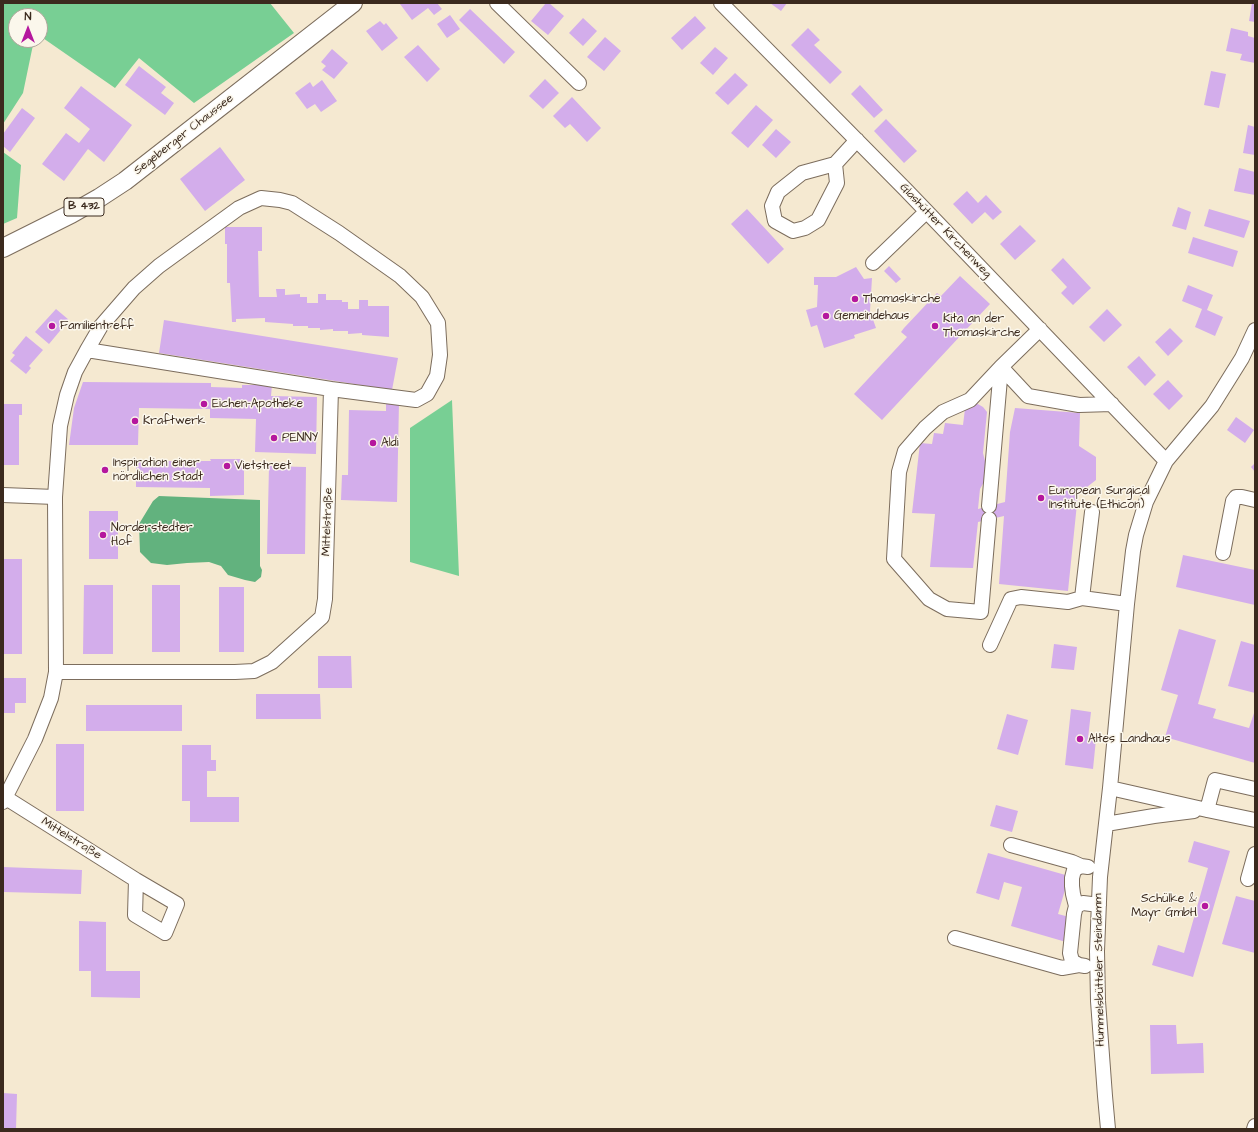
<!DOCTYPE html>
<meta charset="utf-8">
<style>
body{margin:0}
#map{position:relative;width:1258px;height:1132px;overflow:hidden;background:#f5e9d1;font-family:"Architects Daughter",sans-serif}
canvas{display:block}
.frame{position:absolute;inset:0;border:4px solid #3b2a1e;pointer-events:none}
.north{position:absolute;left:8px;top:8px;width:40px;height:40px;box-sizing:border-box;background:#fbf7ec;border:1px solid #aea59a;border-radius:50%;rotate:0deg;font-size:11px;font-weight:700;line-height:16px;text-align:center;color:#3b2a1e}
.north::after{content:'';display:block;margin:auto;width:14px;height:18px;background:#b5179e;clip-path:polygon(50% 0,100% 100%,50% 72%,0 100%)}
</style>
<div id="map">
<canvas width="1258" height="1132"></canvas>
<div class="frame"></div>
<div class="north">N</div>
</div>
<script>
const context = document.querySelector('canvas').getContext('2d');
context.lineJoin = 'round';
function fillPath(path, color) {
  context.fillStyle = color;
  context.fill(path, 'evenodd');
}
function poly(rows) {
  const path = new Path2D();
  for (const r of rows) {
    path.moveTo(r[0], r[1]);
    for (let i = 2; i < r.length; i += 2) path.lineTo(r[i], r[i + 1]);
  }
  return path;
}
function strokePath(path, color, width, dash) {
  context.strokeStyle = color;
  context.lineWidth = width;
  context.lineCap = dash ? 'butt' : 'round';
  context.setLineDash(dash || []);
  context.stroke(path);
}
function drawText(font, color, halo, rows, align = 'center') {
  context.font = font + ' "Architects Daughter",sans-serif';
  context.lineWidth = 3;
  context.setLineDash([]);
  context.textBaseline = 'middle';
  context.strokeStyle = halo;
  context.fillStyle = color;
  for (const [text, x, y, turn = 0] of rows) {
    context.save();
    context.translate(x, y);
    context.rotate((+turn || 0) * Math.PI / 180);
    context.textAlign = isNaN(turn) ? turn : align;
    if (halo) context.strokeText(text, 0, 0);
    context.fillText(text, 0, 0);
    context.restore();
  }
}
const green = poly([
 [3,3,270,3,294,33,194,103,139,58,115,88,40,36,40,16,16,16,16,40,34,40,23,93,3,124],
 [3,152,21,165,17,218,3,224],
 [452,400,459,576,410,562,410,428]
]);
const forest = poly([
 [159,496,260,500,260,566,262,570,261,577,255,582,245,580,228,575,221,566,209,562,187,563,167,565,151,563,140,552,139,524,153,501]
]);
const building = poly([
 [401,3,437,3,442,9,434,15,428,8,412,20,400,4],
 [546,3,549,3,564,16,548,35,531,21],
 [770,3,787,3,781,11],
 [1252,3,1255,3,1255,22,1249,21],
 [470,9,515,52,504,64,459,20],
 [450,15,460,29,447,38,437,24],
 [695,16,706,28,682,50,671,38],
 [583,18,597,31,583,46,569,33],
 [380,21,384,25,386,23,398,38,382,51,366,31],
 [808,28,820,40,814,45,842,72,830,84,791,45],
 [1231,28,1248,32,1248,36,1255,38,1255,63,1240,60,1242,54,1226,51],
 [605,37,621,51,604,71,587,57],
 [418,45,440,69,427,82,404,57],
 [715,47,728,58,713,75,700,63],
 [332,49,348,63,334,79,322,70,326,66,321,62],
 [139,66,166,87,161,93,174,103,165,115,125,85],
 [1211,71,1226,74,1219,108,1204,105],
 [735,73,748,85,728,105,715,93],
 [545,79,559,93,543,109,529,96],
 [322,80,337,101,321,112,315,104,307,109,295,93,310,82,313,87],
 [860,85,883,110,874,118,851,94],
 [81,86,132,125,104,162,88,149,64,181,42,164,66,133,79,143,90,129,64,108],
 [572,97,601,128,587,142,570,124,565,128,553,116],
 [756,105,773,120,748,148,731,133],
 [22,108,35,118,10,152,3,146,3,134],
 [886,119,917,151,904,163,874,131],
 [1248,125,1255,127,1255,155,1243,153],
 [776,129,791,142,776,158,762,145],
 [220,147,245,180,205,211,180,179],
 [1239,168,1255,172,1255,195,1234,191],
 [967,191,978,203,986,195,1002,212,993,220,985,212,972,224,953,204],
 [1178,207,1191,212,1186,230,1172,226],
 [747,209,784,249,768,264,731,224],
 [1209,209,1250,221,1244,238,1204,226],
 [1020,225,1036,241,1015,260,1000,244],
 [225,227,262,227,262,251,258,251,259,297,277,297,276,289,285,289,285,295,300,294,300,297,307,297,307,303,318,303,318,294,326,294,326,300,342,300,342,302,348,302,348,309,359,309,359,300,368,300,368,306,389,306,389,337,362,335,362,333,348,334,348,331,333,331,333,329,320,330,320,328,308,328,308,326,293,326,293,324,265,322,265,318,236,319,236,322,232,322,230,283,227,283,227,244,225,244],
 [1193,237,1238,251,1233,267,1188,253],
 [1063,258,1091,288,1073,305,1061,293,1067,287,1051,270],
 [889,266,901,279,896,283,884,271],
 [856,267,864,279,872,278,870,311,876,328,854,335,855,338,824,348,817,325,811,327,806,310,817,307,818,285,814,285,814,277,836,277],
 [960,276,990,304,882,420,854,394,907,337,901,332,904,328,937,293,941,296],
 [1188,285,1213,295,1207,310,1223,317,1215,336,1195,327,1202,309,1182,301],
 [56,309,69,320,49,344,35,332],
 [1107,309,1122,325,1104,342,1089,327],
 [164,320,398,358,392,390,159,353],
 [1170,328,1183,341,1168,356,1155,342],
 [26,336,43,350,29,366,31,368,26,374,10,361,15,355,12,353],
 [1139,356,1156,375,1145,386,1127,367],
 [1168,380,1183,396,1169,410,1153,394],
 [83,382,211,383,211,387,242,388,242,385,272,385,271,396,317,397,316,454,255,452,256,419,210,418,210,409,139,408,138,445,69,445,74,408],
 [386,401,399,402,397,502,341,500,342,475,348,475,349,410,386,411],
 [976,403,983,407,987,412,983,453,985,461,986,471,984,482,980,489,978,509,1005,502,1010,432,1015,408,1080,413,1079,446,1096,457,1096,480,1078,494,1068,591,999,584,1004,516,978,522,973,568,930,567,935,514,912,513,920,443,932,444,934,433,943,434,945,423,963,425,965,409],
 [3,404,22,404,22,415,19,415,19,465,3,465],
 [1236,417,1254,430,1245,443,1227,430],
 [210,459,244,459,244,495,210,496,210,488,136,487,136,461,211,461],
 [1255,463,1255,472,1251,467],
 [269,466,306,467,305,554,267,554],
 [89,511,118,511,118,559,89,559],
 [1183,555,1255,570,1255,605,1176,587],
 [3,559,22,559,22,654,3,654],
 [84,585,113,585,113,654,83,654],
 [152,585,180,585,180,652,152,652],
 [219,587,244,587,244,652,219,652],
 [1179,629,1216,640,1198,704,1216,709,1213,718,1249,728,1255,710,1255,763,1165,737,1178,695,1161,690],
 [1241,641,1255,645,1255,693,1228,686],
 [1054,644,1077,647,1074,670,1051,668],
 [318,656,351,656,352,688,318,688],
 [3,678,26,678,26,703,15,703,15,713,3,713],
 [256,694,320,694,321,719,256,719],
 [86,705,182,705,182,731,86,731],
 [1071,709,1091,712,1088,738,1096,739,1093,769,1065,765],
 [1007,714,1028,720,1018,755,997,749],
 [56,744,84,744,84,811,56,811],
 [182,745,211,745,211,760,216,760,216,771,207,771,207,797,239,797,239,822,190,822,190,801,182,801],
 [996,805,1018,811,1012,832,990,826],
 [1194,841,1230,851,1193,977,1152,965,1158,945,1184,953,1208,868,1188,862],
 [988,853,1069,876,1058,914,1073,918,1066,942,1011,926,1022,887,1004,882,999,900,976,893],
 [3,867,82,870,81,894,3,892],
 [1236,896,1255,901,1255,953,1222,944],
 [79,921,106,922,106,971,140,971,140,998,91,997,91,971,79,971],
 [1150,1025,1176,1025,1177,1044,1203,1043,1204,1073,1151,1074],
 [3,1093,17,1094,16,1129,3,1129]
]);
const minor = poly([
 [497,3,579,83],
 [721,3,906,190,1166,461],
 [835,164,837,183,818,220,805,228,793,231,775,221,772,206,778,192,802,173,835,164,857,140],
 [873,263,926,212],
 [1001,367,1028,396,1079,405,1112,404],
 [3,495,55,497],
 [989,506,1001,367],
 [1092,512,1082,598,1127,604],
 [989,519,981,612,947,609,929,599,894,559,899,472,905,451,925,428,943,412,970,400,1001,367,1040,329],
 [1223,553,1233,501,1236,497,1242,497,1255,500],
 [990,645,1011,599,1021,597,1068,602,1082,598],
 [56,672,235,672,254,671,272,662,322,617,325,599,331,389,87,350],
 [1110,788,1207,810,1255,820],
 [6,798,136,880,177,904,165,933,135,915,136,880],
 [3,802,35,739,51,698,56,672,55,497,60,426,67,395,75,372,87,350,101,326,134,288,159,266,239,208,261,198,280,200,292,203,339,233,400,276,422,297,438,323,440,355,437,376,427,394,416,400,331,389],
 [1207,810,1215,780,1255,789],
 [1106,824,1154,816,1194,811],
 [1011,845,1072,862,1081,866],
 [1248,879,1255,854],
 [1076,906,1073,894,1072,886,1072,878,1074,870,1081,866,1088,867],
 [955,938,1062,968,1079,965],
 [1085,966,1079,965,1072,961,1070,953,1074,914,1076,906,1083,903,1099,905],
 [1108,1129,1105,1096,1098,1001,1097,951,1100,877,1110,788,1127,604,1133,551,1136,535,1146,502,1166,461,1212,406,1242,358,1255,330],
 [1254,1129,1255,1126]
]);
const major = poly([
 [3,248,71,214,99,198,125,181,353,3]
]);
const markers = [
 [855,299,4,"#b5179e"],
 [826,316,4,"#b5179e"],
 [52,326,4,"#b5179e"],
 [935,326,4,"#b5179e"],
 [204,404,4,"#b5179e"],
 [135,421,4,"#b5179e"],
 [274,438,4,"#b5179e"],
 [373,443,4,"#b5179e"],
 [227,466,4,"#b5179e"],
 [105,470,4,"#b5179e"],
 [1041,498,4,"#b5179e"],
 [103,535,4,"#b5179e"],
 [1080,739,4,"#b5179e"],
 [1205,906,4,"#b5179e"]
];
const shields = [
 [84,207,40]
];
const shieldNames = [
 ["B 432",84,207]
];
const streetNames = [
 ["Segeberger Chaussee",184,135,-38],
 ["Glashütter Kirchenweg",945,231,46],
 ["Mittelstraße",328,522,-88],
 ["Mittelstraße",71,839,32],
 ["Hummelsbütteler Steindamm",1100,970,-91]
];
const poiNames = [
 ["Thomaskirche",863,299],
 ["Gemeindehaus",834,316],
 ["Kita an der",943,319],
 ["Thomaskirche",943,333],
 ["Familientreff",60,326],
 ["Eichen-Apotheke",212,404],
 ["Kraftwerk",143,421],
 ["PENNY",282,438],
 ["Aldi",381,443],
 ["Inspiration einer",113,463],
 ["nördlichen Stadt",113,477],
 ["Vietstreet",235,466],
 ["European Surgical",1049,491],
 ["Institute (Ethicon)",1049,505],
 ["Norderstedter",111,528],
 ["Hof",111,542],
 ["Altes Landhaus",1088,739],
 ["Schülke &",1197,899,"right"],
 ["Mayr GmbH",1197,913,"right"]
];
fillPath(green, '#78cf94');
fillPath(forest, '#62b27e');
fillPath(building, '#d3adeb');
strokePath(minor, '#7c6d5d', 16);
strokePath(major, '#7c6d5d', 20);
strokePath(minor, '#fff', 14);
strokePath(major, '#fff', 18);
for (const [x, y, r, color] of markers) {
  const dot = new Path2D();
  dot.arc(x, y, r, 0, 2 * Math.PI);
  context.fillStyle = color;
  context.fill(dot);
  strokePath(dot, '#fbf7ec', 1.5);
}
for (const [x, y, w] of shields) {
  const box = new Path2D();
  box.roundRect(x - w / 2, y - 9, w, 18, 3);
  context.fillStyle = '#fbf7ec';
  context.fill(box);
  strokePath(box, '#3b2a1e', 1);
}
drawText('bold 11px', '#3b2a1e', null, shieldNames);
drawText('12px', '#3b2a1e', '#fbf7ec', streetNames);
drawText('12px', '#3b2a1e', '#fbf7ec', poiNames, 'left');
</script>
